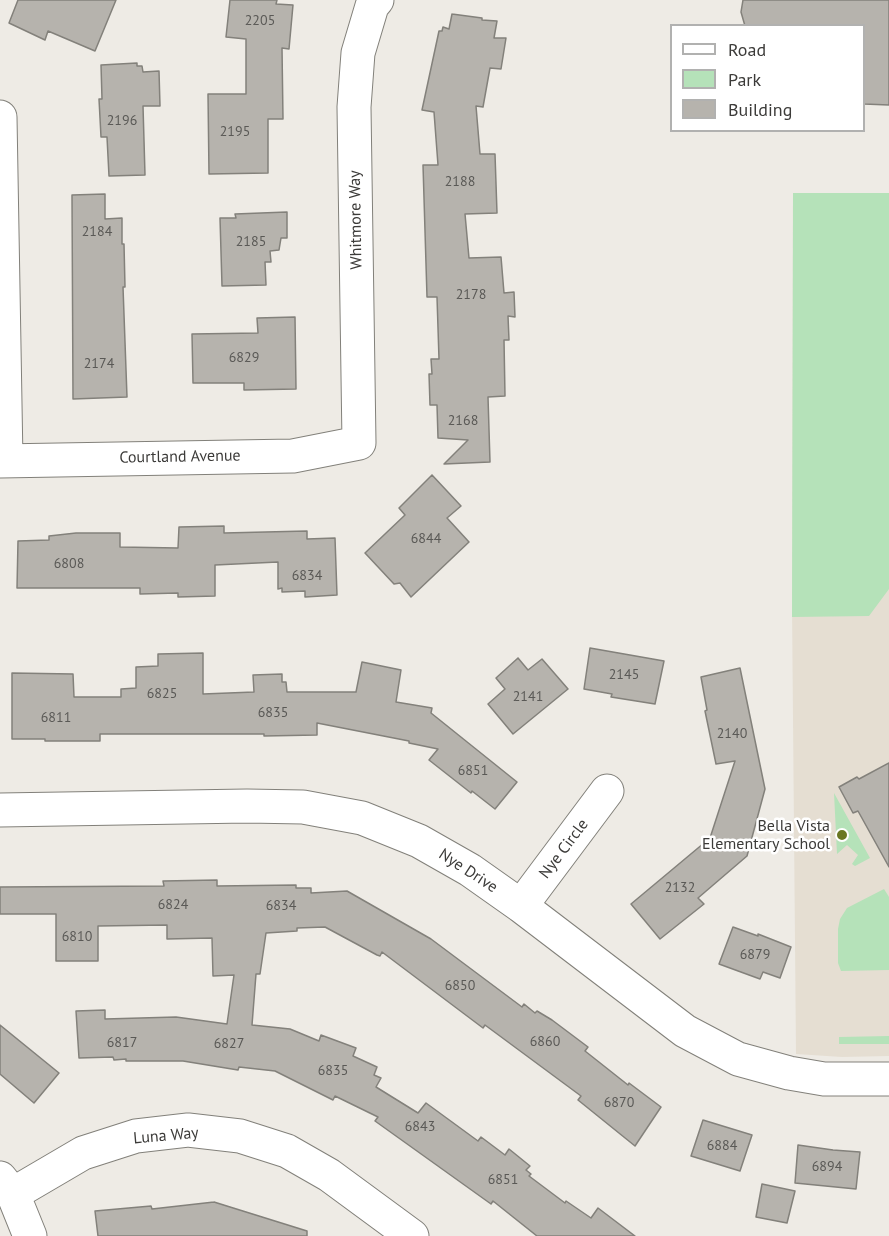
<!DOCTYPE html>
<style>
body{margin:0}
#map{position:relative;width:889px;height:1236px;overflow:hidden;background:#eeebe5;font-family:"PT Sans",sans-serif}
canvas{display:block}
.legend{position:absolute;left:670px;top:24px;width:195px;height:108px;box-sizing:border-box;background:#fff;border:2px solid #b1b1b0;margin:0;padding:8px 10px;list-style:none;font-size:18px;color:#3c3b39}
.legend li{display:flex;align-items:center;gap:12px;height:30px}
.legend b{width:30px;border:2px solid #b1b1b0}
</style>
<div id="map">
<canvas width="889" height="1236"></canvas>
<ul class="legend">
<li><b style="height:8px;background:#fff"></b>Road</li>
<li><b style="height:16px;background:#b5e2b9"></b>Park</li>
<li><b style="height:16px;background:#b6b3ad"></b>Building</li>
</ul>
</div>
<script>
const context = document.querySelector('canvas').getContext('2d');
context.lineJoin = 'round';
function fillPath(path, color) {
  context.fillStyle = color;
  context.fill(path, 'evenodd');
}
function poly(rows) {
  const path = new Path2D();
  for (const r of rows) {
    path.moveTo(r[0], r[1]);
    for (let i = 2; i < r.length; i += 2) path.lineTo(r[i], r[i + 1]);
  }
  return path;
}
function strokePath(path, color, width, dash) {
  context.strokeStyle = color;
  context.lineWidth = width;
  context.lineCap = dash ? 'butt' : 'round';
  context.setLineDash(dash || []);
  context.stroke(path);
}
function drawText(font, color, halo, rows, align = 'center') {
  context.font = font + ' "PT Sans",sans-serif';
  context.lineWidth = 5;
  context.setLineDash([]);
  context.textBaseline = 'middle';
  context.strokeStyle = halo;
  context.fillStyle = color;
  for (const [text, x, y, turn = 0] of rows) {
    context.save();
    context.translate(x, y);
    context.rotate((+turn || 0) * Math.PI / 180);
    context.textAlign = isNaN(turn) ? turn : align;
    if (halo) context.strokeText(text, 0, 0);
    context.fillText(text, 0, 0);
    context.restore();
  }
}
const built = poly([
 [793,193,889,193,889,1056,842,1057,796,1054,792,606]
]);
const green = poly([
 [793,193,889,193,889,589,869,616,792,617],
 [834,793,870,858,855,866,852,864,858,855,847,845,837,854],
 [884,889,889,897,889,970,841,971,838,963,838,929,840,919,847,908],
 [889,1036,889,1044,839,1044,839,1037]
]);
const building = poly([
 [18,0,116,0,95,51,48,31,45,40,9,23,18,0],
 [230,0,277,0,276,4,293,5,289,49,282,48,283,119,268,119,268,173,209,174,208,94,246,94,246,39,226,37,230,0],
 [743,0,889,0,889,105,864,104,864,26,745,26,741,12,743,0],
 [452,14,482,18,482,20,497,21,494,38,506,38,501,69,490,68,483,107,476,106,480,154,495,154,497,213,465,214,469,258,501,257,504,293,514,292,515,317,508,316,509,340,504,340,505,396,488,397,490,462,444,464,468,440,438,438,437,405,430,405,429,374,432,374,431,359,439,359,437,297,427,297,423,165,438,165,434,112,422,110,439,31,442,31,443,27,449,29,452,14],
 [137,63,137,66,142,66,143,72,159,71,160,106,143,106,145,175,109,176,107,137,101,137,99,99,102,99,101,65,137,63],
 [105,194,105,219,122,218,122,244,124,244,125,287,123,287,127,397,73,399,72,195,105,194],
 [287,212,287,238,281,238,279,250,270,251,271,262,265,262,266,285,222,286,220,218,236,218,235,214,287,212],
 [295,317,296,389,244,390,244,383,193,383,192,334,258,333,257,318,295,317],
 [432,475,461,506,447,518,469,542,411,597,400,583,394,584,365,553,405,515,399,508,432,475],
 [224,526,224,533,307,531,307,539,335,538,337,595,305,597,305,591,282,592,282,588,278,589,278,562,215,565,215,596,178,597,178,593,140,594,140,588,17,588,18,541,49,540,49,536,76,533,120,533,120,547,178,548,179,527,224,526],
 [590,648,664,661,655,704,611,697,612,694,584,689,590,648],
 [203,653,203,694,254,692,253,675,282,674,282,682,286,682,287,692,356,692,362,662,401,670,396,702,432,708,431,713,517,782,495,809,472,791,471,793,429,760,438,749,409,743,409,741,317,723,317,735,264,736,264,734,100,734,100,741,45,741,45,739,12,739,12,673,73,674,74,697,121,697,121,689,136,688,136,667,158,666,158,654,203,653],
 [518,658,528,670,542,659,568,689,513,734,488,704,505,689,496,678,518,658],
 [740,668,765,789,747,856,698,898,704,904,660,939,631,904,710,838,735,761,716,764,705,711,707,710,701,677,740,668],
 [889,763,889,867,858,811,853,813,839,787,857,777,859,779,889,763],
 [217,880,217,886,296,885,296,888,311,888,311,893,347,891,431,939,522,1007,524,1004,535,1013,537,1011,552,1020,588,1047,585,1051,628,1085,629,1083,661,1107,635,1146,578,1100,581,1096,485,1025,483,1028,382,952,380,956,377,955,325,927,297,928,297,931,266,933,260,974,256,974,252,1025,290,1029,319,1041,321,1035,356,1048,353,1056,377,1067,374,1075,381,1078,376,1087,418,1113,426,1103,478,1141,481,1137,505,1155,509,1149,530,1166,526,1170,531,1174,529,1176,565,1203,566,1201,591,1218,598,1208,635,1236,537,1236,493,1201,491,1204,375,1121,378,1117,335,1096,333,1100,275,1071,239,1067,238,1070,183,1061,126,1061,126,1059,114,1060,113,1057,79,1058,76,1011,105,1010,105,1019,176,1017,227,1024,234,975,213,976,212,938,167,939,167,925,98,926,98,961,56,961,56,914,0,914,0,887,164,886,163,881,217,880],
 [733,927,758,936,758,934,791,947,780,978,763,972,760,979,719,964,733,927],
 [0,1025,59,1073,34,1103,0,1074,0,1025],
 [703,1120,752,1135,740,1171,691,1156,703,1120],
 [798,1145,833,1150,860,1152,856,1189,795,1183,798,1145],
 [762,1184,795,1191,787,1223,756,1217,762,1184],
 [214,1202,307,1231,307,1236,98,1236,95,1211,151,1206,152,1209,214,1202]
]);
const street = poly([
 [0,117,6,461],
 [0,461,293,456,359,443,354,107,358,53,372,6,377,0],
 [0,810,247,806,303,807,362,818,419,841,470,870,521,906,685,1031,738,1059,789,1073,824,1079,889,1079],
 [521,906,607,791],
 [0,1178,13,1194,30,1236],
 [13,1194,83,1153,136,1136,188,1130,240,1136,287,1151,329,1175,412,1236]
]);
const markers = [
 [842,835,6,"#6a7723"]
];
const numberNames = [
 ["2205",260,21],
 ["2196",122,121],
 ["2195",235,132],
 ["2188",460,182],
 ["2184",97,232],
 ["2185",251,242],
 ["2178",471,295],
 ["6829",244,358],
 ["2174",99,364],
 ["2168",463,421],
 ["6844",426,539],
 ["6808",69,564],
 ["6834",307,576],
 ["2145",624,675],
 ["6825",162,694],
 ["2141",528,697],
 ["6835",273,713],
 ["6811",56,718],
 ["2140",732,734],
 ["6851",473,771],
 ["2132",680,888],
 ["6824",173,905],
 ["6834",281,906],
 ["6810",77,937],
 ["6879",755,955],
 ["6850",460,986],
 ["6860",545,1042],
 ["6817",122,1043],
 ["6827",229,1044],
 ["6835",333,1071],
 ["6870",619,1103],
 ["6843",420,1127],
 ["6884",722,1146],
 ["6894",827,1167],
 ["6851",503,1180]
];
const streetNames = [
 ["Whitmore Way",356,220,-91],
 ["Courtland Avenue",180,457,-1],
 ["Nye Circle",564,849,-53],
 ["Nye Drive",468,871,33],
 ["Luna Way",166,1136,-5]
];
const poiNames = [
 ["Bella Vista",830,826],
 ["Elementary School",830,844]
];
fillPath(built, '#e5ded2');
fillPath(green, '#b5e2b9');
fillPath(building, '#b6b3ad');
strokePath(building, '#83817b', 1.5);
strokePath(street, '#82807a', 35);
strokePath(street, '#fff', 33);
for (const [x, y, r, color] of markers) {
  const dot = new Path2D();
  dot.arc(x, y, r, 0, 2 * Math.PI);
  context.fillStyle = color;
  context.fill(dot);
  strokePath(dot, '#fff', 2);
}
drawText('14px', '#5a5956', null, numberNames);
drawText('16px', '#3c3b39', '#fff', streetNames);
drawText('16px', '#3c3b39', '#fff', poiNames, 'right');
</script>
